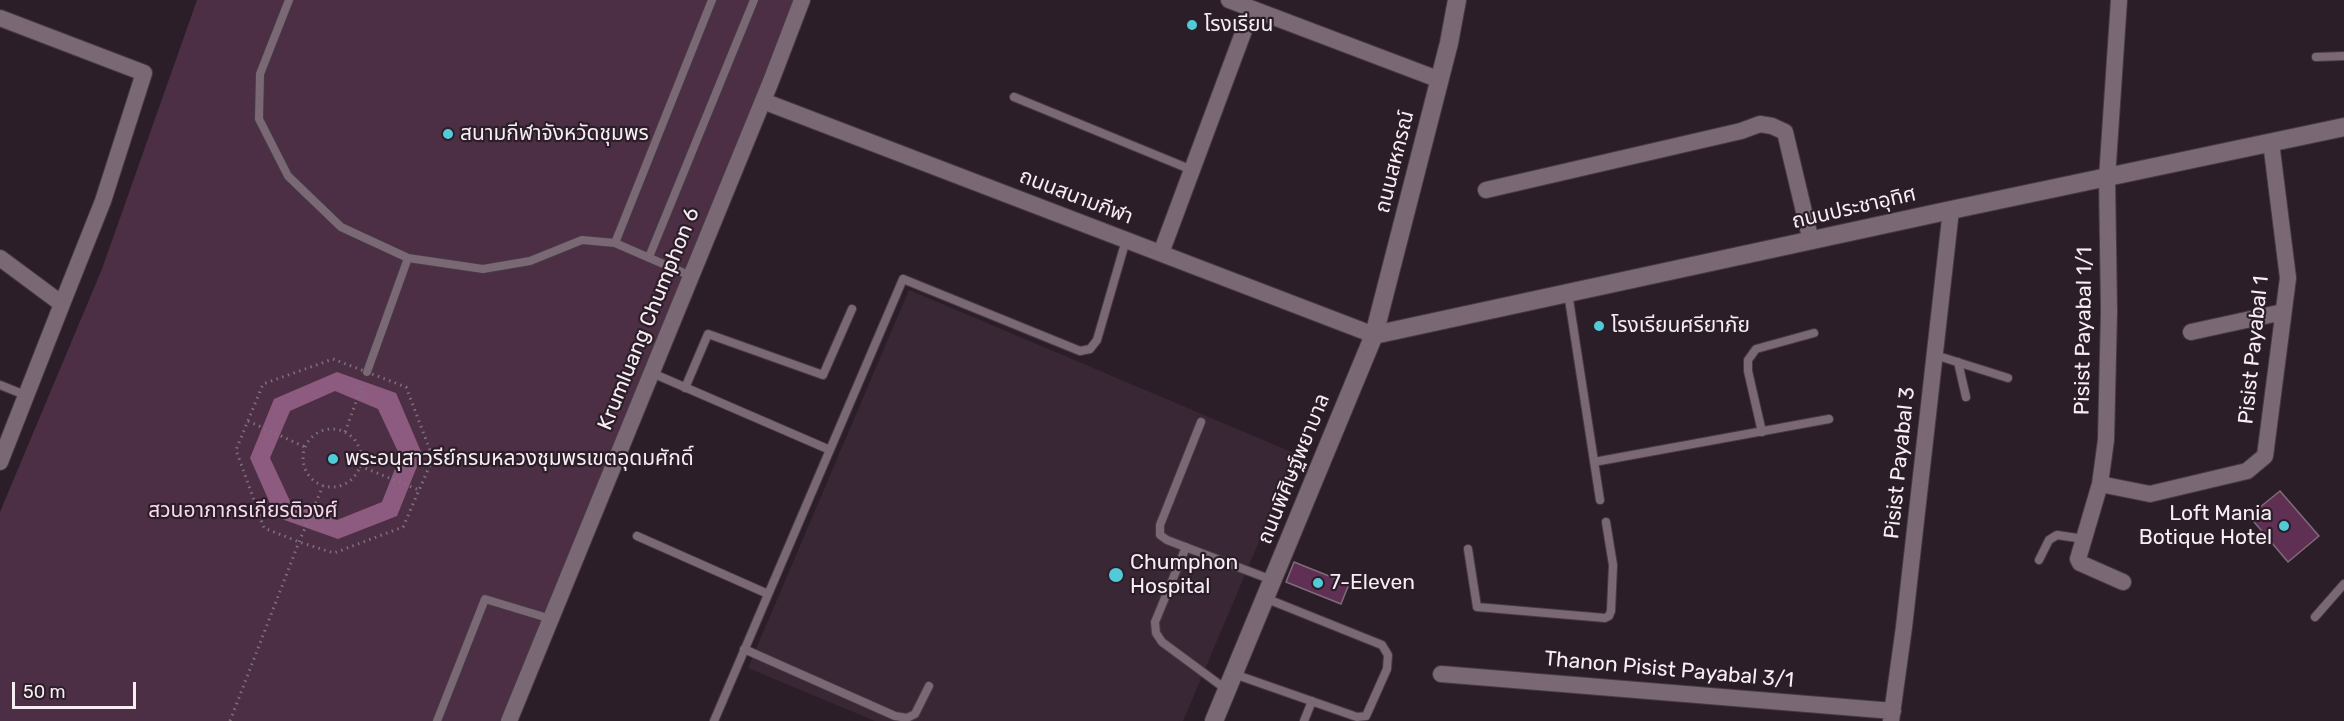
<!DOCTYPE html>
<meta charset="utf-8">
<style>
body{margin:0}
#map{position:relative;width:2344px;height:721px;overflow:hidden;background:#2c1e28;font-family:Rubik,sans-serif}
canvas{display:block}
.scale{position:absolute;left:12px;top:682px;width:124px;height:27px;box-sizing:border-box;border:3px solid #f7eef4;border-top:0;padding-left:8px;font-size:18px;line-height:21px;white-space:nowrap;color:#f7eef4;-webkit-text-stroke:4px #2c1e28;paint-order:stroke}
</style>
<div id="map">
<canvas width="2344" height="721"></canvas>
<div class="scale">50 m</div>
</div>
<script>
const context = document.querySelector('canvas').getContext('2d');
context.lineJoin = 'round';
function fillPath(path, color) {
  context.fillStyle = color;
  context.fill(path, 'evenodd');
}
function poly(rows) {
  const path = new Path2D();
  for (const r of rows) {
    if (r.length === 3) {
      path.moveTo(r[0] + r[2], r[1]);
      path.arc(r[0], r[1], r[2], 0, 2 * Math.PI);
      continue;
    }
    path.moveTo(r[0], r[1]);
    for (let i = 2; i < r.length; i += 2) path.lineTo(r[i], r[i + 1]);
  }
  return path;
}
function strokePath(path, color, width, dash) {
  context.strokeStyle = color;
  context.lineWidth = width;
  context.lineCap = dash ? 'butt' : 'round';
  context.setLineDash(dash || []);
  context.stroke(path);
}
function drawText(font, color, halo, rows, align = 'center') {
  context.font = font + ' Rubik,"Noto Sans Thai",sans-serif';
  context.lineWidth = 4.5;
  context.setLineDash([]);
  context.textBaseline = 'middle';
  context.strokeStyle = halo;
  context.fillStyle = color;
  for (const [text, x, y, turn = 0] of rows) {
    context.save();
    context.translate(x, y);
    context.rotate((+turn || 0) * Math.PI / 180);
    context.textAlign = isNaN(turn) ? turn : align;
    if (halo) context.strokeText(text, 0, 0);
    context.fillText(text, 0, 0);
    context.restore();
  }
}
const built = poly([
 [909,290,1296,454,1183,721,875,721,748,668]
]);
const green = poly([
 [197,0,799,0,509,721,0,721,0,512,102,269]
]);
const water = poly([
 [337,372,396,393,422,454,397,516,338,539,276,517,250,458,274,399],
 [335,391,378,409,400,456,382,502,337,520,290,501,270,458,290,411]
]);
const building = poly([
 [2280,491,2319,536,2288,562,2249,516,2280,491],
 [1294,562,1349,584,1341,604,1286,582,1294,562]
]);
const path = poly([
 [333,359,406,387,433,458,403,527,334,553,299,542,264,528,236,450,263,384,333,359],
 [248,421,305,447],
 [332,458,29],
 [345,432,363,383],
 [360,466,419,490],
 [230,721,299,542,323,486]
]);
const lane = poly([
 [289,0,260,74,259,119,288,176,341,227,408,258,483,269,530,261,582,240,615,243,691,276],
 [2316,57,2344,56],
 [1014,97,1192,170],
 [615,243,712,0],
 [649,257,754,0],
 [1568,293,1600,500],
 [1935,355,2008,378],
 [1958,362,1966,397],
 [367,372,408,258],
 [652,373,830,450],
 [0,385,25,395],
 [685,388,708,334,823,375,852,309],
 [1201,422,1160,525,1160,535,1167,540,1272,580],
 [1762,432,1748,371,1748,360,1756,349,1814,333],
 [1594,462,1829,419],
 [637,536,768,594],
 [1186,547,1155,622,1156,633,1162,642,1227,690],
 [1468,549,1477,607,1605,618,1609,616,1611,611,1613,565,1606,522],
 [2039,560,2049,540,2057,535,2084,539],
 [2315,617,2344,584],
 [744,649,895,716,907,718,915,714,929,686],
 [1234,674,1357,717,1366,716,1387,669,1388,655,1382,645,1265,598],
 [437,721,485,599,551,619],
 [714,721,903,279,1080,351,1090,349,1097,340,1126,240],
 [1304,721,1312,701]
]);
const street = poly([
 [1229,0,1440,80],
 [2119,0,2107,178,2109,311,2106,440,2100,484,2078,559,2080,563,2123,582],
 [0,18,144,73,103,201,62,304],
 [763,101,1374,335],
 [1486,190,1741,131,1760,124,1772,126,1785,132,1811,241],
 [1161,253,1252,9],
 [0,258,62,304,0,462],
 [2191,332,2283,312],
 [2100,484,2150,494,2247,471,2265,456,2288,278,2271,142],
 [1441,674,1893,711],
 [509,721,771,81,802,0],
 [1891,721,1904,627,1951,210]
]);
const secondary = poly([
 [1374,335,1951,210,2344,127],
 [1214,721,1374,335,1449,43,1457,0]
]);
const markers = [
 [1192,25,6,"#52cbd9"],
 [448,134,6,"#52cbd9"],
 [1599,326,6,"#52cbd9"],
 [333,459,6,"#52cbd9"],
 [2284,526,6,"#52cbd9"],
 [1116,575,8,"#52cbd9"],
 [1318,583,6,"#52cbd9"]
];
const poiNames = [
 ["โรงเรียน",1204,25],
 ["สนามกีฬาจังหวัดชุมพร",460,134],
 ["โรงเรียนศรียาภัย",1611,326],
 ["พระอนุสาวรีย์กรมหลวงชุมพรเขตอุดมศักดิ์",345,459],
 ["Loft Mania",2272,514,"right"],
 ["Botique Hotel",2272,538,"right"],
 ["Chumphon",1130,563],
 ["Hospital",1130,587],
 ["7-Eleven",1330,583]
];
const streetNames = [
 ["ถนนสหกรณ์",1395,162,-76],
 ["ถนนสนามกีฬา",1076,197,21],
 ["ถนนประชาอุทิศ",1854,208,-13],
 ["Krumluang Chumphon 6",649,319,-68],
 ["Pisist Payabal 1/1",2084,331,-89],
 ["Pisist Payabal 1",2254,350,-84],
 ["Pisist Payabal 3",1900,463,-84],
 ["ถนนพิศิษฐ์พยาบาล",1294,469,-68],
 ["Thanon Pisist Payabal 3/1",1669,670,5]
];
const parkNames = [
 ["สวนอาภากรเกียรติวงศ์",243,511]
];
fillPath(built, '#3a2735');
fillPath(green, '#4c2f44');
fillPath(water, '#8e5b80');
fillPath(building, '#603054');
strokePath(building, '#7e6d79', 1.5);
strokePath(lane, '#463b43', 10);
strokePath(street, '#463b43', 18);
strokePath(secondary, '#463b43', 20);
strokePath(path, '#7d7179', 3, [1.5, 4.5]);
strokePath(lane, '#7a6975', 8);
strokePath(street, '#7a6975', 16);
strokePath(secondary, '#7a6975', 18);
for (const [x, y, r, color] of markers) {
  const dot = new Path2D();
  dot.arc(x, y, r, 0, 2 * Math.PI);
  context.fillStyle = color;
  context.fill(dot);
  strokePath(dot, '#2c1e28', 2);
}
drawText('21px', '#f7eef4', '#2c1e28', poiNames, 'left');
drawText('21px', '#f7eef4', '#2c1e28', streetNames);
drawText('21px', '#f8d8ee', '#2c1e28', parkNames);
</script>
